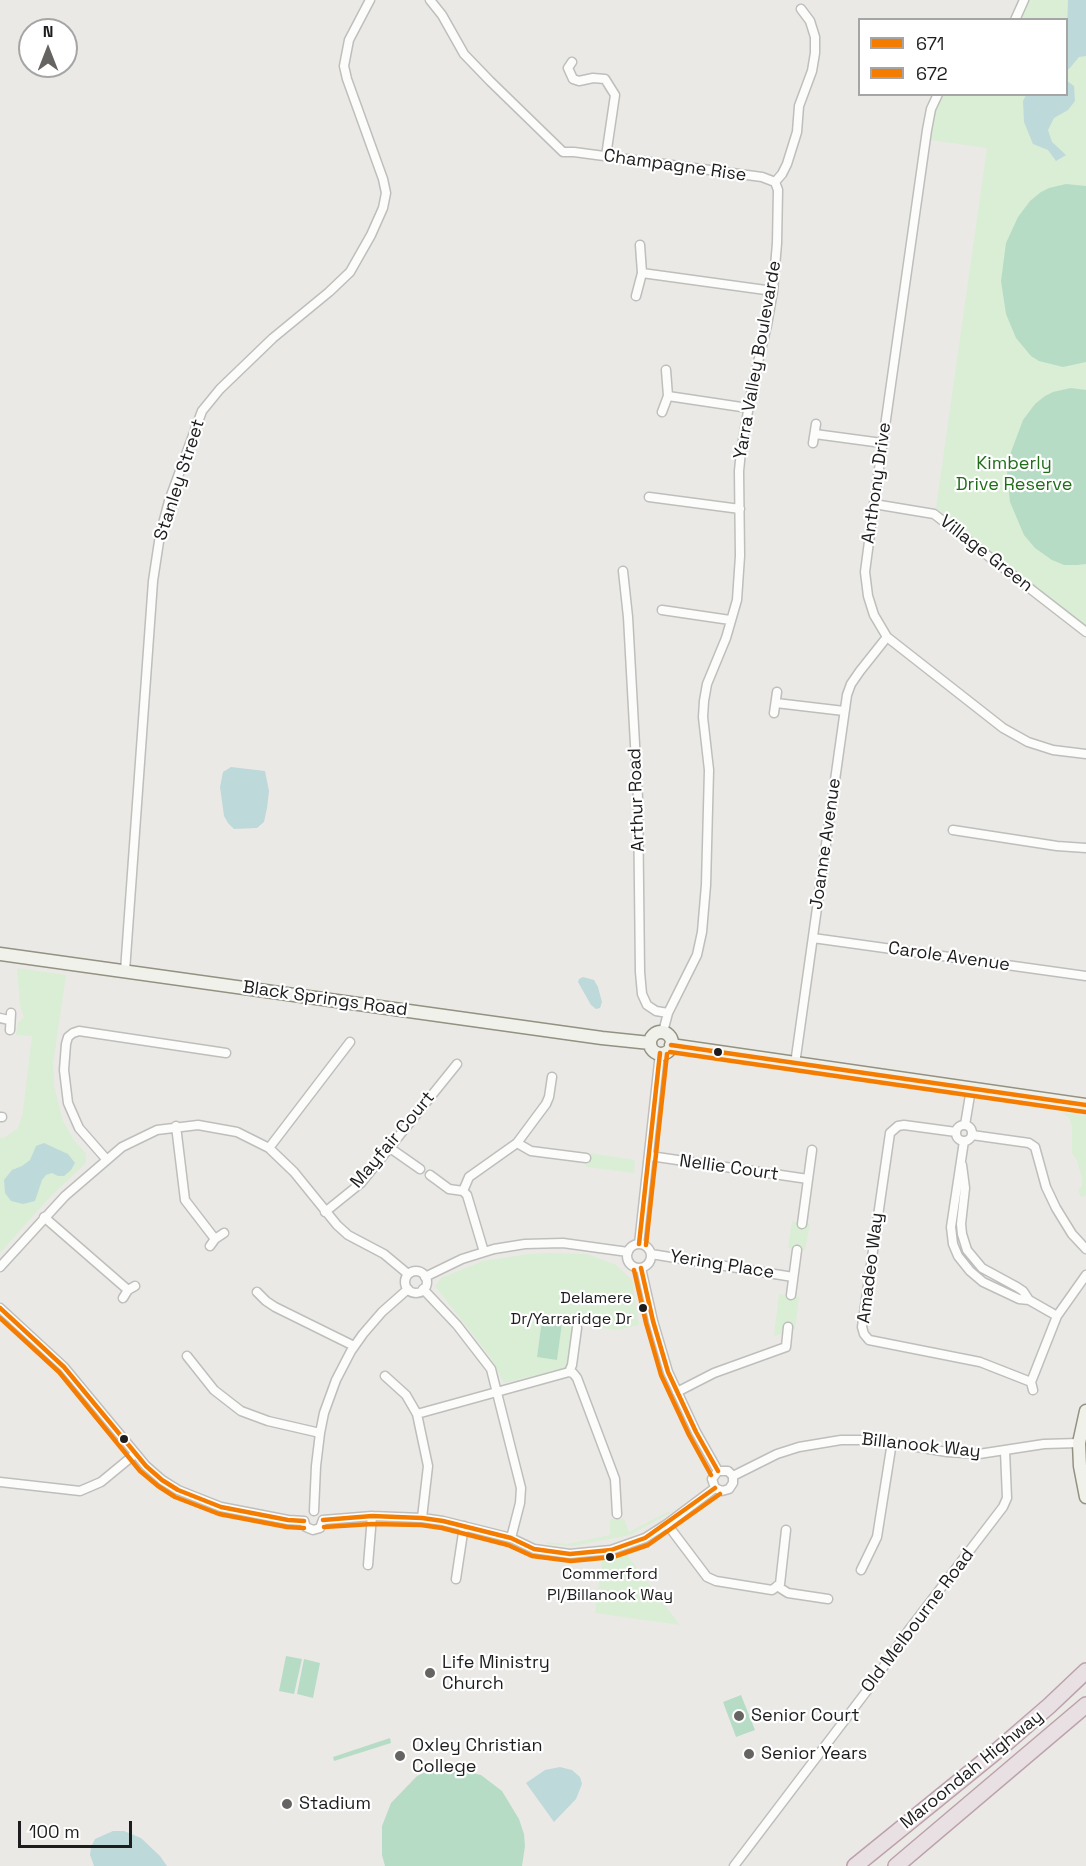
<!DOCTYPE html>
<style>
body{margin:0}
#map{position:relative;width:1086px;height:1866px;overflow:hidden;background:#ebe9e6;font-family:"Space Grotesk",sans-serif}
canvas{display:block}
.legend{position:absolute;left:858px;top:18px;width:210px;height:78px;box-sizing:border-box;background:#fff;border:2px solid #a5a5a5;margin:0;padding:8px 10px;list-style:none;font-size:18px;color:#1d1d1d}
.legend li{display:flex;align-items:center;gap:12px;height:30px}
.legend b{width:30px;border:2px solid #a5a5a5}
.north{position:absolute;left:18px;top:18px;width:60px;height:60px;box-sizing:border-box;background:#fff;border:2px solid #a5a5a5;border-radius:50%;rotate:0deg;font-size:16px;font-weight:700;line-height:24px;text-align:center;color:#1d1d1d}
.north::after{content:'';display:block;margin:auto;width:21px;height:27px;background:#656463;clip-path:polygon(50% 0,100% 100%,50% 72%,0 100%)}
.scale{position:absolute;left:18px;top:1821px;width:114px;height:27px;box-sizing:border-box;border:3px solid #1d1d1d;border-top:0;padding-left:8px;font-size:18px;line-height:21px;white-space:nowrap;color:#1d1d1d;-webkit-text-stroke:4px #fff;paint-order:stroke}
</style>
<div id="map">
<canvas width="1086" height="1866"></canvas>
<ul class="legend">
<li><b style="height:8px;background:#f47d01"></b>671</li>
<li><b style="height:8px;background:#f47d01"></b>672</li>
</ul>
<div class="north">N</div>
<div class="scale">100 m</div>
</div>
<script>
const context = document.querySelector('canvas').getContext('2d');
context.lineJoin = 'round';
function fillPath(path, color) {
  context.fillStyle = color;
  context.fill(path, 'evenodd');
}
function poly(rows) {
  const path = new Path2D();
  for (const r of rows) {
    if (r.length === 3) {
      path.moveTo(r[0] + r[2], r[1]);
      path.arc(r[0], r[1], r[2], 0, 2 * Math.PI);
      continue;
    }
    path.moveTo(r[0], r[1]);
    for (let i = 2; i < r.length; i += 2) path.lineTo(r[i], r[i + 1]);
  }
  return path;
}
function strokePath(path, color, width, dash) {
  context.strokeStyle = color;
  context.lineWidth = width;
  context.lineCap = dash ? 'butt' : 'round';
  context.setLineDash(dash || []);
  context.stroke(path);
}
function drawText(font, color, halo, rows, align = 'center') {
  context.font = font + ' "Space Grotesk",sans-serif';
  context.lineWidth = 4.5;
  context.setLineDash([]);
  context.textBaseline = 'middle';
  context.strokeStyle = halo;
  context.fillStyle = color;
  for (const [text, x, y, turn = 0] of rows) {
    context.save();
    context.translate(x, y);
    context.rotate((+turn || 0) * Math.PI / 180);
    context.textAlign = isNaN(turn) ? turn : align;
    if (halo) context.strokeText(text, 0, 0);
    context.fillText(text, 0, 0);
    context.restore();
  }
}
const park = poly([
 [1028,0,1086,0,1086,627,936,508,987,148,930,140,935,112,943,95,1066,94,1066,20,1019,19],
 [17,968,66,975,53,1064,54,1086,63,1121,74,1140,86,1154,86,1163,48,1199,0,1253,0,1138,4,1138,18,1128,23,1112,32,1036,16,1035,18,1023,24,1017,20,1006],
 [1062,1113,1086,1116,1086,1196,1081,1197,1078,1190,1082,1186,1082,1178,1077,1161,1072,1153,1072,1126,1069,1118],
 [588,1153,635,1160,634,1173,586,1167],
 [792,1221,810,1224,805,1250,788,1248],
 [551,1253,587,1254,616,1265,632,1280,639,1325,616,1330,574,1324,568,1367,504,1383,491,1358,435,1286,441,1278,483,1261,529,1254],
 [779,1294,799,1297,795,1329,774,1336],
 [669,1511,670,1513,630,1535,573,1546,547,1544,547,1542,567,1544,610,1535,610,1519,624,1519,629,1532],
 [627,1555,680,1625,595,1613,602,1560]
]);
const pitch = poly([
 [1066,184,1086,186,1086,362,1063,367,1039,361,1031,356,1016,338,1006,314,1001,281,1006,243,1018,217,1030,201,1041,192,1049,188],
 [1071,388,1086,390,1086,564,1077,565,1064,565,1052,560,1035,548,1024,535,1010,502,1007,474,1011,452,1023,420,1035,404,1045,396,1053,392],
 [542,1320,562,1323,557,1360,537,1357],
 [286,1656,302,1659,294,1694,279,1691],
 [304,1659,320,1663,313,1698,297,1694],
 [741,1695,755,1730,736,1737,723,1702],
 [390,1738,391,1743,334,1761,333,1757],
 [449,1767,481,1775,502,1791,519,1819,524,1834,525,1846,522,1866,385,1866,382,1855,382,1826,391,1803,417,1776,430,1770]
]);
const water = poly([
 [1068,0,1086,0,1086,56,1079,57,1069,69,1066,68],
 [1067,81,1074,86,1075,101,1068,110,1054,118,1048,130,1052,142,1066,155,1056,161,1048,150,1033,144,1024,122,1023,101,1026,95,1066,94],
 [231,767,265,771,269,791,267,808,264,822,257,828,234,829,228,823,224,816,220,787,223,772],
 [583,977,594,980,598,987,602,1002,600,1008,596,1009,591,1005,578,982,579,979],
 [44,1143,68,1154,75,1163,71,1170,64,1176,58,1176,52,1173,46,1175,42,1180,35,1201,23,1204,11,1201,5,1193,4,1180,12,1170,22,1166,30,1160,36,1146],
 [560,1767,572,1770,580,1777,582,1784,576,1799,554,1822,526,1783,545,1770],
 [113,1831,124,1831,141,1838,160,1856,167,1866,94,1866,90,1855,91,1847,95,1839]
]);
const street = poly([
 [430,0,442,15,464,54,490,81,563,152,574,152,762,177,775,182],
 [1015,20,1024,0],
 [572,62,568,68,573,79,579,81,593,78,605,79,615,95,606,156],
 [938,94,931,109,927,130,874,504,865,572,868,596,874,615,887,637,1003,728,1028,742,1053,750,1086,754],
 [642,273,773,291],
 [636,296,642,273,640,245],
 [668,396,748,408],
 [662,412,668,396,666,370],
 [815,434,882,443],
 [813,443,816,424],
 [649,497,740,509],
 [874,504,934,514,1086,632],
 [623,571,628,617,638,799,640,972,642,994,647,1005,656,1011,668,1013],
 [662,610,730,620],
 [776,703,844,711],
 [774,713,777,692],
 [953,830,1057,846,1086,848],
 [813,938,1086,976],
 [125,971,153,581,160,535,169,501,202,411,220,389,273,338,329,292,350,272,371,235,383,208,386,193,383,179,347,79,344,66,349,40,370,0],
 [0,1018,9,1020],
 [10,1030,11,1013],
 [663,1032,668,1013,697,955,702,932,706,885,709,770,703,717,704,701,707,684,726,638,737,600,740,556,739,471,741,451,753,383,767,325,773,291,777,243,778,190,775,182,782,174,787,164,797,132,799,106,812,71,815,53,815,37,810,21,801,9],
 [795,1064,847,695,851,684,860,671,887,637],
 [0,1117,2,1117],
 [965,1125,971,1089],
 [964,1133,8],
 [176,1126,185,1200,215,1239],
 [956,1132,904,1125,898,1126,890,1133,862,1327,864,1334,869,1340,980,1362,1031,1382],
 [972,1135,1029,1143,1035,1147,1046,1187,1056,1208,1072,1234,1086,1249],
 [964,1141,951,1227,953,1244,958,1256,970,1271,983,1282,1019,1299,1029,1300,1057,1316],
 [517,1143,531,1151,586,1158],
 [269,1148,350,1042],
 [390,1148,420,1169],
 [650,1156,808,1179],
 [107,1160,79,1128,68,1103,64,1070,66,1044,68,1037,73,1033,79,1031,226,1053],
 [962,1165,965,1188,961,1224,962,1234,967,1250,982,1268,1017,1287,1023,1291,1029,1300],
 [430,1175,449,1189,463,1191],
 [325,1212,361,1183,457,1064],
 [44,1217,128,1290],
 [802,1224,812,1150],
 [639,1244,660,1053],
 [639,1256,12],
 [210,1246,215,1239,224,1233],
 [484,1252,467,1195,463,1191,469,1177,517,1143,546,1104,549,1097,552,1077],
 [651,1254,793,1277],
 [0,1267,65,1196,122,1147,157,1130,198,1125,237,1132,269,1148,294,1172,337,1225,348,1235,384,1254,408,1274],
 [641,1268,653,1321,668,1372,696,1432,718,1471],
 [416,1282,11],
 [425,1277,462,1259,494,1249,525,1244,563,1243,628,1252],
 [423,1289,457,1325,491,1369,521,1488,520,1503,511,1538],
 [257,1292,266,1301,275,1307,354,1346],
 [791,1295,797,1250],
 [123,1298,128,1290,135,1286],
 [0,1308,64,1367,146,1466,162,1480,178,1490,221,1507,288,1520,304,1521],
 [187,1356,214,1390,241,1411,268,1421,320,1433],
 [569,1372,572,1365,577,1328],
 [385,1376,406,1395,417,1414,428,1466,422,1518],
 [1033,1390,1031,1382,1057,1316,1086,1275],
 [677,1392,714,1373,786,1347,788,1327],
 [417,1414,569,1372,573,1373,577,1378,615,1479,617,1514],
 [733,1476,777,1454,799,1447,841,1440,876,1440,947,1452,979,1454,1044,1444,1079,1443],
 [0,1482,80,1491,101,1482,135,1454],
 [715,1488,712,1479,718,1471,728,1471,733,1476],
 [715,1488,722,1491,729,1489,733,1483,733,1476],
 [314,1511,316,1466,320,1433,324,1413,336,1380,351,1351,363,1334,382,1312,408,1289],
 [323,1520,372,1516,422,1518,443,1521,511,1538,534,1549,570,1554,590,1552,611,1550,645,1538,667,1524,715,1488],
 [304,1521,306,1527,313,1530,320,1528,323,1520],
 [667,1524,707,1577,716,1581,772,1590,780,1584,786,1530],
 [368,1565,372,1516],
 [861,1570,877,1537,892,1442],
 [456,1579,464,1526],
 [777,1586,788,1593,828,1599],
 [734,1866,869,1688,908,1631,1003,1507,1007,1498,1005,1451]
]);
const secondary = poly([
 [0,954,602,1038,650,1043],
 [661,1043,11],
 [671,1045,1086,1105],
 [1086,1411,1079,1443,1080,1466,1086,1497]
]);
const highway = poly([
 [855,1866,998,1750,1049,1706,1086,1671],
 [896,1866,1086,1705]
]);
const bus1 = poly([
 [671,1045,1086,1105],
 [639,1244,660,1053],
 [641,1268,653,1321,668,1372,696,1432,718,1471],
 [0,1308,64,1367,146,1466,162,1480,178,1490,221,1507,288,1520,304,1521],
 [323,1520,372,1516,422,1518,443,1521,511,1538,534,1549,570,1554,611,1550,645,1538,715,1488]
]);
const bus2 = poly([
 [670,1052,1085,1112],
 [646,1245,667,1054],
 [634,1270,646,1323,661,1375,689,1435,711,1475],
 [0,1318,59,1372,140,1471,158,1486,175,1497,219,1514,287,1527,304,1528],
 [324,1527,372,1524,421,1525,442,1528,508,1545,532,1556,571,1561,613,1557,648,1545,720,1494]
]);
const markers = [
 [718,1052,5,"#1d1d1d"],
 [643,1308,5,"#1d1d1d"],
 [124,1439,5,"#1d1d1d"],
 [610,1557,5,"#1d1d1d"],
 [430,1673,6,"#656463"],
 [739,1716,6,"#656463"],
 [749,1754,6,"#656463"],
 [400,1756,6,"#656463"],
 [287,1804,6,"#656463"]
];
const busNames = [
 ["Delamere",632,1299],
 ["Dr/Yarraridge Dr",632,1320],
 ["Commerford",610,1575,"center"],
 ["Pl/Billanook Way",610,1596,"center"]
];
const streetNames = [
 ["Champagne Rise",675,166,8],
 ["Yarra Valley Boulevarde",758,360,-80],
 ["Stanley Street",180,480,-72],
 ["Anthony Drive",877,483,-82],
 ["Village Green",986,554,38],
 ["Arthur Road",637,800,-92],
 ["Joanne Avenue",826,844,-82],
 ["Carole Avenue",949,957,8],
 ["Black Springs Road",325,999,8],
 ["Mayfair Court",393,1140,-50],
 ["Nellie Court",729,1168,8],
 ["Yering Place",722,1265,9],
 ["Amadeo Way",871,1268,-83],
 ["Billanook Way",921,1446,6],
 ["Old Melbourne Road",918,1621,-53],
 ["Maroondah Highway",972,1770,-39]
];
const parkNames = [
 ["Kimberly",1014,464],
 ["Drive Reserve",1014,485]
];
const poiNames = [
 ["Life Ministry",442,1663],
 ["Church",442,1684],
 ["Senior Court",751,1716],
 ["Oxley Christian",412,1746],
 ["College",412,1767],
 ["Senior Years",761,1754],
 ["Stadium",299,1804]
];
fillPath(park, '#d9eed4');
fillPath(pitch, '#b7dcc6');
fillPath(water, '#bed9da');
strokePath(street, '#bebebc', 11);
strokePath(secondary, '#939180', 15);
strokePath(highway, '#bca1ad', 18);
strokePath(street, '#fcfcfb', 8);
strokePath(secondary, '#f1f1eb', 12);
strokePath(highway, '#e8e0e2', 15);
strokePath(bus1, '#f47d01', 4.5);
strokePath(bus2, '#f47d01', 4.5);
for (const [x, y, r, color] of markers) {
  const dot = new Path2D();
  dot.arc(x, y, r, 0, 2 * Math.PI);
  context.fillStyle = color;
  context.fill(dot);
  strokePath(dot, '#fff', 2);
}
drawText('16px', '#1d1d1d', '#fff', busNames, 'right');
drawText('18px', '#1d1d1d', '#fff', streetNames);
drawText('18px', '#1f6d19', '#fff', parkNames);
drawText('18px', '#1d1d1d', '#fff', poiNames, 'left');
</script>
